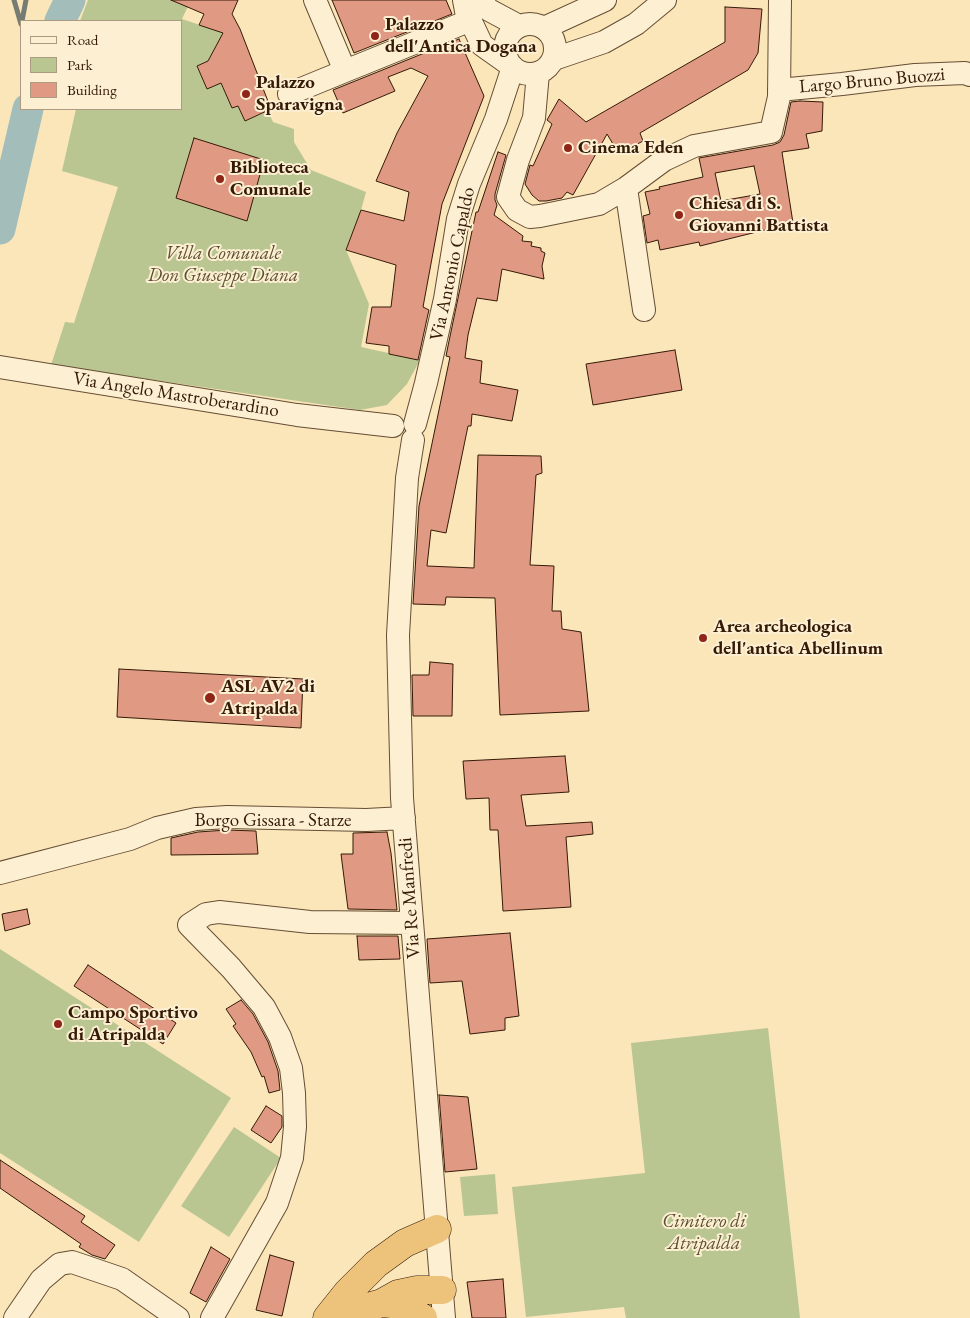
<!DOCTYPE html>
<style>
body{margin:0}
#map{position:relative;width:970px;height:1318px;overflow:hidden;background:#fae6b9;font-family:"EB Garamond",serif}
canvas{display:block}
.legend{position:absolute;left:20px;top:20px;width:162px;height:90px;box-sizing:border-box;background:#fcefd2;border:1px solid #ac9a81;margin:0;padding:6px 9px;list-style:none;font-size:15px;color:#351a07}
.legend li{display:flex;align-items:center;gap:10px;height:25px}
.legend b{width:25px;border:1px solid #ac9a81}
</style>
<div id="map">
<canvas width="970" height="1318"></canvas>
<ul class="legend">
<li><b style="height:6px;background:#fcefd2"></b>Road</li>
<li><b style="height:14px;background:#bac692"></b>Park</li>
<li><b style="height:14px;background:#e09982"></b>Building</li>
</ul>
</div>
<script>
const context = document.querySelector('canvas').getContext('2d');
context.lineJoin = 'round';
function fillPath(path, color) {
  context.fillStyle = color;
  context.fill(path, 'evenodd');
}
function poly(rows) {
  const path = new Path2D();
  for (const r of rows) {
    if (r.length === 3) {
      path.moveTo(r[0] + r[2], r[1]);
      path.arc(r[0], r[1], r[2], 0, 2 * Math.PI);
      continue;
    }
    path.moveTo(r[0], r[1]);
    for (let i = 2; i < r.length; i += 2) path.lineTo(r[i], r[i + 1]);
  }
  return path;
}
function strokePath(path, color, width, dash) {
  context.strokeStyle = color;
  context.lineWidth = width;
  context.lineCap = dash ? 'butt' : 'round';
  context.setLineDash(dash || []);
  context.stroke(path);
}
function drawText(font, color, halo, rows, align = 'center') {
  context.font = font + ' "EB Garamond",serif';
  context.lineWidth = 4;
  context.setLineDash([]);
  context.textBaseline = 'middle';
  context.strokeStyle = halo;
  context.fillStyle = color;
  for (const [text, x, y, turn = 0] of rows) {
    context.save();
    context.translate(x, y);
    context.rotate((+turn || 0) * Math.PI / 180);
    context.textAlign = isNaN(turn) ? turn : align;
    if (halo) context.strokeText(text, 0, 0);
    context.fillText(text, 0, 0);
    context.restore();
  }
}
const green = poly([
 [88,0,191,0,182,19,224,33,214,58,197,66,207,89,221,83,232,108,238,106,245,121,268,111,273,122,294,129,294,142,311,170,366,192,361,210,346,250,369,304,361,347,420,360,407,384,387,405,360,410,51,365,65,322,74,323,118,187,62,171,76,109,181,109,181,21,80,21],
 [0,949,231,1098,139,1242,0,1153],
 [768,1028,800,1318,626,1318,624,1307,526,1317,512,1187,645,1173,631,1043],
 [234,1127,281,1158,229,1237,181,1206],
 [495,1174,498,1214,464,1216,460,1177]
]);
const stream = poly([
 [14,0,21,24],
 [22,21,26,0]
]);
const river = poly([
 [60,21,70,0],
 [0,229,28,109]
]);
const building = poly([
 [171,0,238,0,232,14,240,29,271,109,245,121,238,106,232,108,221,83,207,89,197,66,208,61,223,33,199,25,204,14,171,0],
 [332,0,446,0,452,14,354,53,332,0],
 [725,7,762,9,758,53,748,70,640,133,643,141,619,154,607,134,573,195,567,192,562,198,546,201,539,201,532,195,525,184,530,165,533,166,552,124,547,120,559,99,586,122,725,42,725,7],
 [459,39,484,96,442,204,423,307,429,310,428,314,418,360,389,354,389,346,366,343,372,307,391,307,396,265,346,250,361,210,404,221,409,192,376,181,397,133,428,76,411,68,388,77,395,91,343,113,333,90,459,39],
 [800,101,823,102,822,131,806,134,809,148,782,152,793,223,700,246,699,242,660,250,658,240,647,243,643,216,650,214,645,192,660,189,659,187,703,177,699,158,773,145,780,142,784,135,791,102,800,101],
 [754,166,760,194,721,201,715,173,754,166],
 [194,138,264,160,247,221,176,198,194,138],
 [498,152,506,155,495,194,495,200,497,205,494,215,523,236,522,241,532,242,531,246,541,248,541,251,545,253,542,266,544,279,502,269,497,301,477,298,468,335,465,358,482,361,480,383,518,390,512,421,472,414,471,426,468,426,446,533,431,530,427,566,474,568,478,455,541,456,542,473,536,475,530,565,554,566,552,611,561,611,562,629,581,632,589,711,500,715,495,598,446,597,445,605,413,604,419,506,450,357,446,356,448,346,476,212,478,212,498,152],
 [675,350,682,390,593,405,586,364,675,350],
 [430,662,453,664,452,716,413,716,412,675,429,675,430,662],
 [119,669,303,679,301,728,117,717,119,669],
 [565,756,569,792,521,795,526,826,592,822,593,834,566,837,571,907,503,911,498,830,490,830,489,798,466,799,463,761,565,756],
 [227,830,256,831,258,854,171,855,171,838,198,832,227,830],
 [387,832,391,853,397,910,348,909,341,854,353,854,353,833,387,832],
 [27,909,30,924,5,931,2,914,27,909],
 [510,933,519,1016,505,1018,505,1030,470,1034,462,981,430,983,427,939,510,933],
 [357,936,398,936,400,959,359,960,357,936],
 [88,965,176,1023,163,1044,74,986,88,965],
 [241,1000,253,1014,268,1042,278,1071,280,1090,269,1093,264,1076,262,1077,251,1052,233,1026,236,1024,226,1009,241,1000],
 [439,1095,468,1097,477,1169,445,1172,439,1095],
 [266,1106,282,1116,282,1127,271,1143,251,1130,266,1106],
 [0,1160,85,1216,81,1222,115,1245,105,1259,92,1255,79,1247,81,1244,0,1188,0,1160],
 [211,1247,230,1259,206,1302,190,1293,211,1247],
 [270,1255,294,1262,282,1316,256,1310,270,1255],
 [503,1279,506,1318,472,1318,467,1282,503,1279]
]);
const minor = poly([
 [315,0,345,71,471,20],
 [480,0,489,10,519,26],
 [530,49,25],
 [544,28,605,0],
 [554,59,604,42,636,24,665,0],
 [538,73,534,118,518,160,508,197,517,210,530,217,540,216,599,204,626,188],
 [779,90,842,84,915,75,965,73,970,75],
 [289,94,345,71],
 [644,310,626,188,664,160,694,146,771,132,779,97,780,0],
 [0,367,297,415,393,426],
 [415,424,426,383,445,299,458,219,469,184,496,119,513,67,482,45,466,11,464,0],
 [413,440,407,478,398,635,402,798,444,1318],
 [0,873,130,839,157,828,196,819,227,817,366,820,404,818],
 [15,1318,41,1280,60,1264,72,1262,122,1279,178,1318],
 [212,1318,277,1203,292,1158,295,1127,294,1093,291,1068,280,1037,264,1007,231,968,189,925,206,914,219,912,310,922,412,923]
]);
const highway = poly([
 [382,1303,401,1305,423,1318],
 [327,1318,347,1293,376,1264,405,1243,437,1229],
 [331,1318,382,1303,398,1294,417,1290,442,1290]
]);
const markers = [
 [375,36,5,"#8f2418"],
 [246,94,5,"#8f2418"],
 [568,148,5,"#8f2418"],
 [220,179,5,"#8f2418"],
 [679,215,5,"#8f2418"],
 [703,638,5,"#8f2418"],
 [210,698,6,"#8f2418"],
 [58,1024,5,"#8f2418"]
];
const poiNames = [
 ["Palazzo",385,25],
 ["dell'Antica Dogana",385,47],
 ["Palazzo",256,83],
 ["Sparavigna",256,105],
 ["Cinema Eden",578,148],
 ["Biblioteca",230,168],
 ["Comunale",230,190],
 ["Chiesa di S.",689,204],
 ["Giovanni Battista",689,226],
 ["Area archeologica",713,627],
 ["dell'antica Abellinum",713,649],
 ["ASL AV2 di",221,687],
 ["Atripalda",221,709],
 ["Campo Sportivo",68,1013],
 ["di Atripalda",68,1035]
];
const streetNames = [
 ["Largo Bruno Buozzi",872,81,-5],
 ["Via Antonio Capaldo",453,264,-78],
 ["Via Angelo Mastroberardino",176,395,9],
 ["Borgo Gissara - Starze",273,821],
 ["Via Re Manfredi",410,898,-94]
];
const parkNames = [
 ["Villa Comunale",223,254],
 ["Don Giuseppe Diana",223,276],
 ["Cimitero di",704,1222],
 ["Atripalda",704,1244]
];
fillPath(green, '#bac692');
strokePath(stream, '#767c72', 5);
strokePath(river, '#a2bdba', 31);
fillPath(building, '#e09982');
strokePath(building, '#351a07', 1);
strokePath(minor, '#664d34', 24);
strokePath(highway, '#351a07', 29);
strokePath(minor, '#fcefd2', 22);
strokePath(highway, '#edc37c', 28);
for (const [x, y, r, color] of markers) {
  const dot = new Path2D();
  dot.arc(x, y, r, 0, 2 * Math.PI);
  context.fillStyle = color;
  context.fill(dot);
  strokePath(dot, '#fcefd2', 2);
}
drawText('bold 19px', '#351a07', '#fcefd2', poiNames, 'left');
drawText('19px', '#351a07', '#fcefd2', streetNames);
drawText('italic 19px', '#5d4e31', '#fcefd2', parkNames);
</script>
